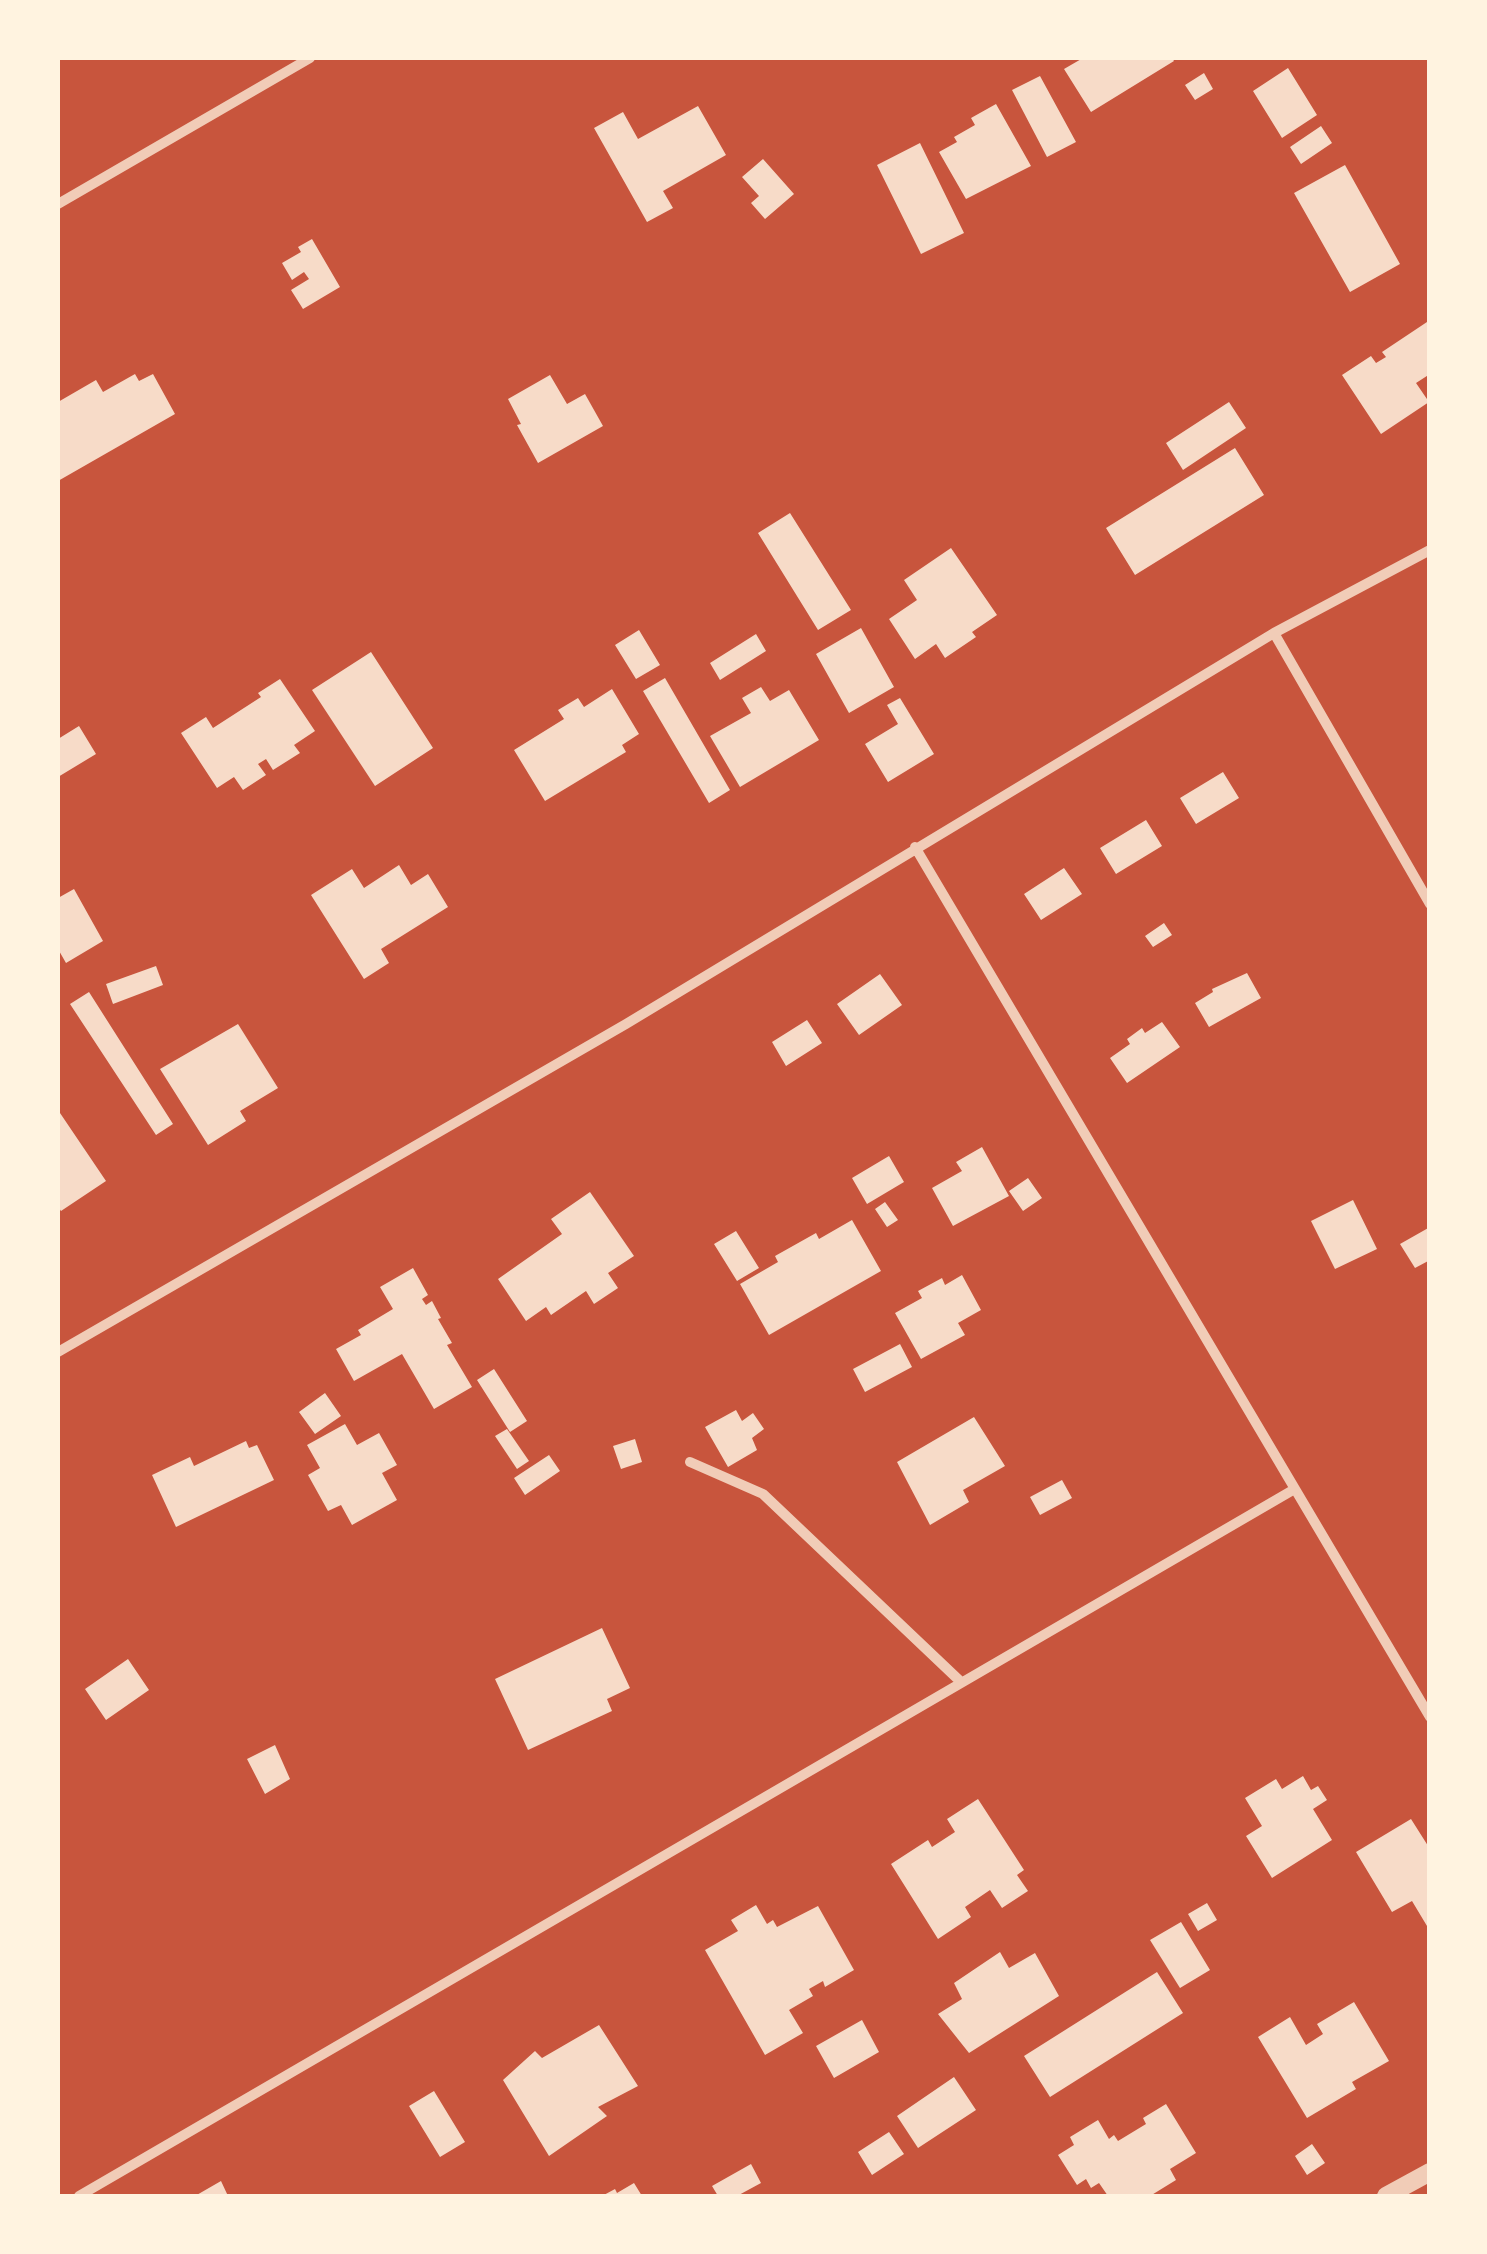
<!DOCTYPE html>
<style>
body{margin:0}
#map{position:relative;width:1487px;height:2254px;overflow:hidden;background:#c8553d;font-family:Roboto,sans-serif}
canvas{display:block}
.frame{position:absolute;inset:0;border:60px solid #fff3e0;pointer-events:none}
</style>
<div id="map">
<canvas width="1487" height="2254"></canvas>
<div class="frame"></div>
</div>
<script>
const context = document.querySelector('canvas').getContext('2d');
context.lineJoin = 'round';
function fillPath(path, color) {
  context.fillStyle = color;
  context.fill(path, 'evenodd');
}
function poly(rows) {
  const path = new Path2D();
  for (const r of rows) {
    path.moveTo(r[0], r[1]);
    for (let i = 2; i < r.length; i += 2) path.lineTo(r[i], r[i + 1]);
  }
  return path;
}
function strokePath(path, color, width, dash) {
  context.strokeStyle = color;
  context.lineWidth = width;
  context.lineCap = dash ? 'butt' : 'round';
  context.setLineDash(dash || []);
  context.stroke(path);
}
const building = poly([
 [1083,58,1172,58,1174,61,1091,112,1064,69],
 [1288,68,1317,115,1282,138,1253,91],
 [1204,73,1213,89,1195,100,1185,85],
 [1040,76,1076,142,1047,157,1012,90],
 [996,104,1031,166,966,199,939,152,957,142,954,137,975,125,971,118],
 [698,106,726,155,663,191,673,208,647,222,594,128,623,112,638,139],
 [1321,126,1332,143,1301,164,1290,147],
 [920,143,964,233,921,254,877,165],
 [763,159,794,194,765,219,751,203,759,196,742,177],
 [1345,165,1400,264,1350,292,1294,193],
 [312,239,340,287,303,309,291,290,309,279,304,272,292,280,282,263,301,252,298,247],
 [1430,320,1430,374,1416,383,1429,402,1381,434,1342,375,1371,356,1376,363,1386,357,1382,352],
 [135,374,139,381,153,374,175,414,58,481,58,402,96,380,103,392],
 [550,375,567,404,585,394,603,426,538,463,517,425,521,424,508,399],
 [1229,402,1246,428,1183,470,1166,443],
 [1235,448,1264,495,1135,575,1106,528],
 [790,513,851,610,818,630,758,533],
 [951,548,997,615,972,632,976,637,945,658,936,644,915,659,889,619,917,600,904,580],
 [861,628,894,687,849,713,816,654],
 [639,630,660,665,636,679,615,645],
 [756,634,766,651,720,680,710,663],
 [371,652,433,748,375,786,312,690],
 [665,678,730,790,709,803,643,691],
 [280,679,315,731,294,745,300,753,273,770,266,759,258,764,266,775,243,790,234,777,217,788,181,733,206,717,213,728,261,697,258,693],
 [761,687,770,701,789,690,819,740,740,787,710,736,751,713,742,698],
 [612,689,639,734,622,745,626,752,545,801,514,750,564,719,558,710,578,698,584,707],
 [900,698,934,754,888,782,865,744,898,724,887,705],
 [79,726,96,754,58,777,58,739],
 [1223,772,1239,798,1196,824,1180,798],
 [1146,820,1162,846,1116,874,1100,848],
 [399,865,411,885,428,874,448,907,381,949,389,963,364,979,311,895,352,869,364,888],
 [1064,868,1082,894,1041,920,1024,894],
 [74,889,103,941,66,963,58,949,58,898],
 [1164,923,1172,935,1153,947,1145,936],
 [156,966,163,985,113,1004,106,984],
 [1247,973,1261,998,1209,1027,1195,1003,1213,992,1212,989],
 [880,974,902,1005,859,1035,837,1004],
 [89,992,173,1124,156,1135,70,1004],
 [807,1020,822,1043,786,1066,772,1042],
 [1162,1022,1180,1047,1127,1083,1110,1058,1130,1044,1127,1039,1142,1028,1145,1033],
 [238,1024,278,1088,240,1111,246,1121,208,1145,160,1069],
 [60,1113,106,1181,61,1211,58,1207],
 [982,1147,1009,1196,953,1226,932,1188,962,1171,956,1162],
 [889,1156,904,1182,867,1204,852,1178],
 [1028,1178,1042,1198,1023,1211,1009,1191],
 [590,1192,634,1256,608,1273,618,1288,594,1304,586,1291,551,1315,546,1307,526,1321,498,1279,562,1234,551,1219],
 [1353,1200,1377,1249,1335,1269,1311,1221],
 [885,1202,898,1220,887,1227,875,1209],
 [852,1220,881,1271,769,1335,740,1284,778,1262,775,1256,816,1233,819,1239],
 [1430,1227,1430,1260,1415,1268,1400,1244],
 [736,1231,759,1268,737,1281,714,1244],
 [413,1268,428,1295,422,1299,426,1305,432,1301,441,1318,438,1319,452,1343,447,1345,472,1387,434,1409,402,1354,354,1381,336,1349,361,1335,358,1330,393,1309,380,1287],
 [962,1275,981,1310,958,1323,965,1335,921,1359,895,1313,922,1298,918,1291,942,1278,945,1285],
 [900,1344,912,1367,865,1392,853,1369],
 [494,1369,527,1421,510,1432,477,1380],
 [325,1393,341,1416,315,1434,299,1412],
 [736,1410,742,1421,753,1413,764,1429,752,1438,757,1450,728,1467,705,1427],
 [974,1417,1005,1466,963,1490,969,1502,930,1525,897,1462],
 [345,1424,357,1445,379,1433,397,1465,382,1473,397,1500,352,1525,341,1505,328,1511,308,1475,320,1468,307,1445],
 [507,1429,529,1461,517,1469,495,1436],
 [635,1439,642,1462,621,1469,613,1446],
 [246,1441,249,1448,257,1445,274,1480,176,1527,152,1475,190,1457,194,1466],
 [549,1455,560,1471,525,1495,514,1478],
 [1062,1480,1072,1498,1040,1515,1030,1497],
 [602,1628,630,1688,607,1699,612,1711,528,1750,495,1679],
 [128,1659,149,1690,106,1720,85,1689],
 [275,1745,290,1779,265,1794,247,1759],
 [1303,1776,1311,1790,1318,1786,1327,1800,1313,1809,1332,1840,1272,1878,1246,1836,1262,1826,1245,1798,1276,1779,1282,1789],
 [978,1799,1024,1870,1017,1875,1028,1891,1002,1908,990,1890,965,1907,971,1917,938,1939,891,1864,928,1840,932,1847,955,1832,947,1819],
 [1411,1819,1430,1849,1430,1931,1412,1901,1392,1912,1356,1852],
 [1207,1903,1217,1920,1198,1931,1188,1914],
 [756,1905,767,1924,773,1920,777,1927,818,1906,854,1970,825,1987,823,1981,809,1989,813,1996,789,2010,803,2033,765,2055,705,1950,738,1931,731,1920],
 [1181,1922,1210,1970,1180,1988,1150,1940],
 [1000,1952,1009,1968,1035,1953,1059,1996,969,2053,938,2014,962,1999,954,1983],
 [1157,1972,1183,2013,1050,2097,1024,2056],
 [1354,2002,1389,2061,1352,2082,1356,2089,1307,2118,1258,2037,1290,2017,1306,2045,1323,2034,1317,2024],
 [862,2020,879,2052,834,2078,816,2046],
 [599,2025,638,2086,598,2107,607,2116,549,2156,503,2080,535,2051,542,2058],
 [954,2077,976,2110,918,2148,897,2116],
 [434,2091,465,2142,440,2157,409,2106],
 [1166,2104,1196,2153,1170,2169,1176,2180,1150,2196,1108,2196,1099,2183,1091,2188,1086,2179,1077,2185,1058,2155,1074,2145,1070,2137,1098,2120,1109,2139,1114,2135,1118,2141,1146,2124,1143,2118],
 [889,2132,904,2154,872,2175,858,2152],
 [1312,2144,1325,2163,1307,2175,1295,2156],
 [751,2164,761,2183,737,2196,718,2196,712,2186],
 [221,2181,228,2196,195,2196],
 [634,2183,642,2196,602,2196,615,2189,617,2193]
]);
const minor = poly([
 [58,204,310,58],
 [1274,633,1430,904],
 [915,847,1430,1717],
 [58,1352,626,1024,1274,633,1430,550],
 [690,1462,763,1494,961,1682],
 [79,2196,1293,1490]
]);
const tertiary = poly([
 [1386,2196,1430,2172]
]);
fillPath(building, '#f7dbc8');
strokePath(minor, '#f1ccb7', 10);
strokePath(tertiary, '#f1ccb7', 18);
</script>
